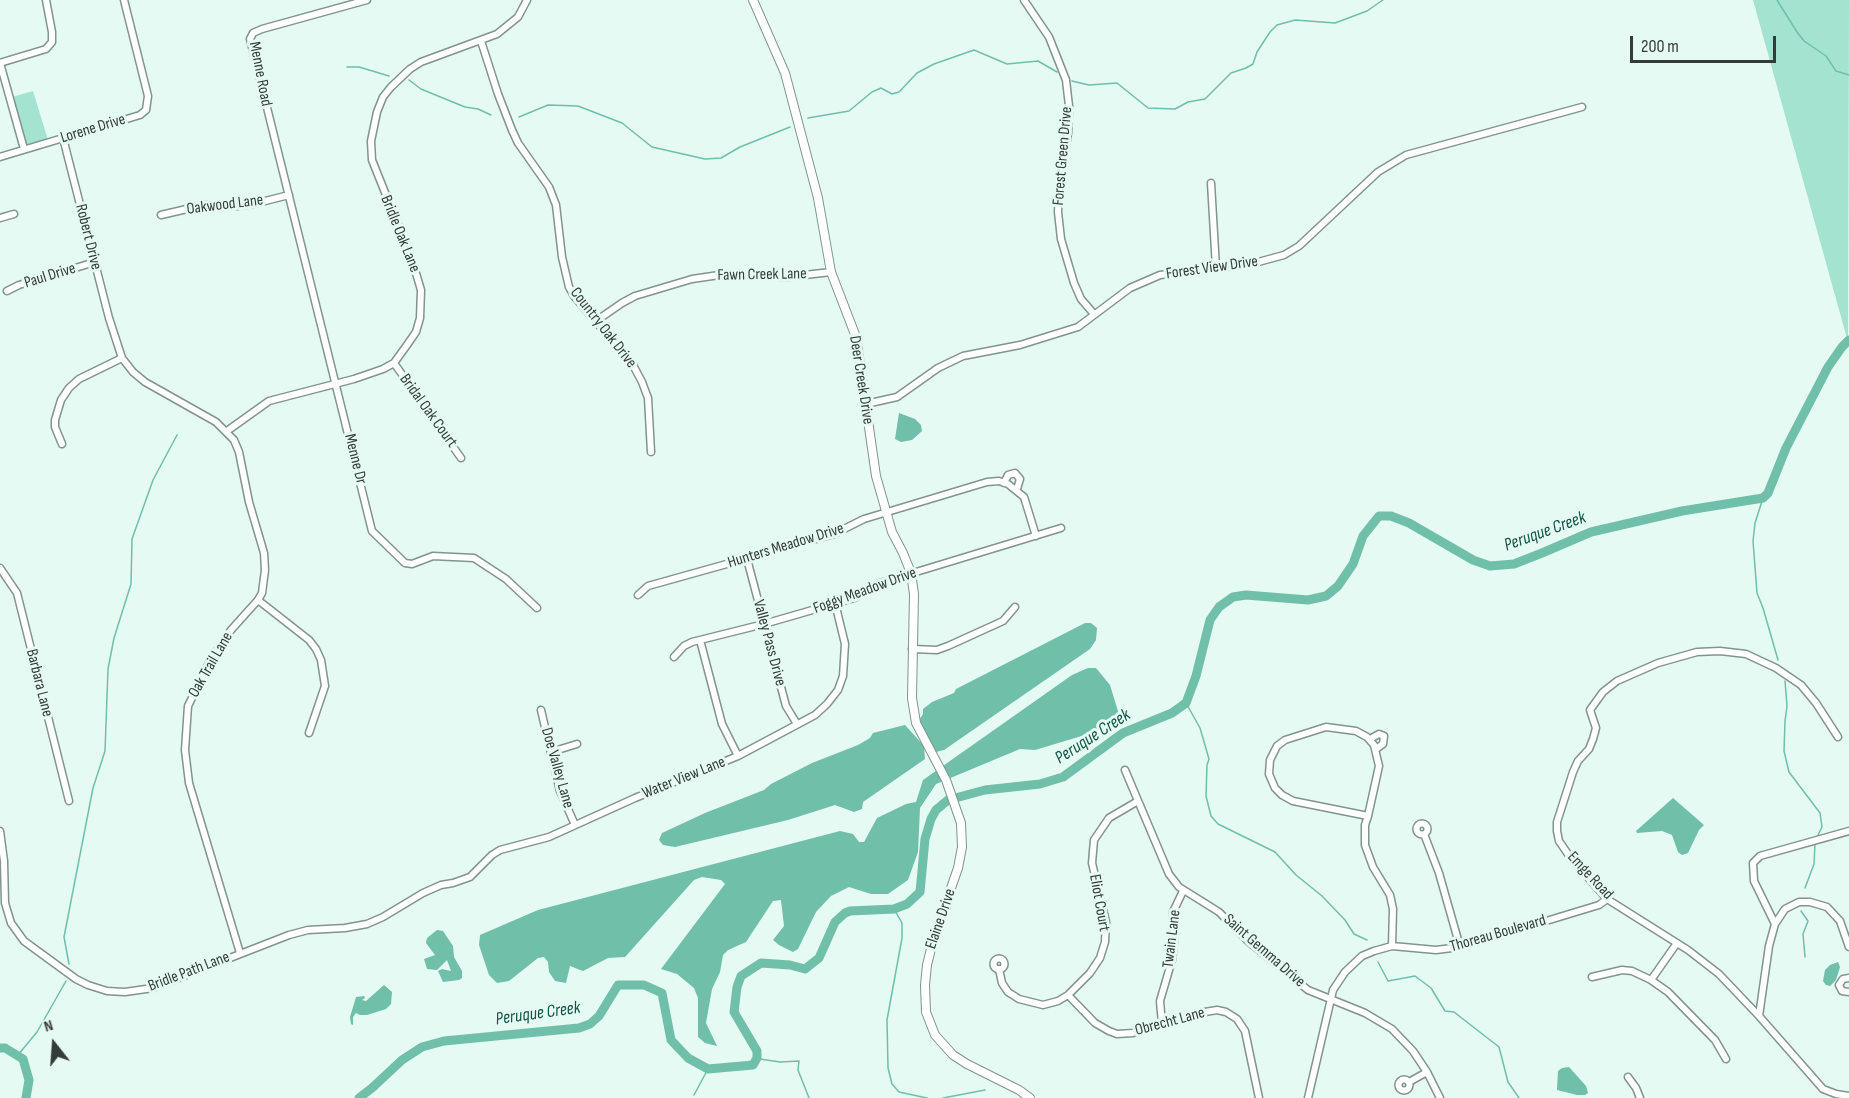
<!DOCTYPE html>
<style>
body{margin:0}
#map{position:relative;width:1849px;height:1098px;overflow:hidden;background:#e5faf3;font-family:"Sofia Sans Condensed",sans-serif}
canvas{display:block}
.north{position:absolute;left:24px;top:1014px;width:60px;height:60px;-webkit-text-stroke:4px #e5faf3;paint-order:stroke;rotate:343deg;font-size:16px;font-weight:700;line-height:24px;text-align:center;color:#343c39}
.north::after{content:'';display:block;margin:auto;width:21px;height:27px;background:#343c39;clip-path:polygon(50% 0,100% 100%,50% 72%,0 100%)}
.scale{position:absolute;left:1630px;top:36px;width:146px;height:27px;box-sizing:border-box;border:3px solid #343c39;border-top:0;padding-left:8px;font-size:18px;line-height:21px;white-space:nowrap;color:#343c39;-webkit-text-stroke:4px #e5faf3;paint-order:stroke}
</style>
<div id="map">
<canvas width="1849" height="1098"></canvas>
<div class="north">N</div>
<div class="scale">200 m</div>
</div>
<script>
const context = document.querySelector('canvas').getContext('2d');
context.lineJoin = 'round';
function fillPath(path, color) {
  context.fillStyle = color;
  context.fill(path, 'evenodd');
}
function poly(rows) {
  const path = new Path2D();
  for (const r of rows) {
    if (r.length === 3) {
      path.moveTo(r[0] + r[2], r[1]);
      path.arc(r[0], r[1], r[2], 0, 2 * Math.PI);
      continue;
    }
    path.moveTo(r[0], r[1]);
    for (let i = 2; i < r.length; i += 2) path.lineTo(r[i], r[i + 1]);
  }
  return path;
}
function strokePath(path, color, width, dash) {
  context.strokeStyle = color;
  context.lineWidth = width;
  context.lineCap = dash ? 'butt' : 'round';
  context.setLineDash(dash || []);
  context.stroke(path);
}
function drawText(font, color, halo, rows, align = 'center') {
  context.font = font + ' "Sofia Sans Condensed",sans-serif';
  context.lineWidth = 6;
  context.setLineDash([]);
  context.textBaseline = 'middle';
  context.strokeStyle = halo;
  context.fillStyle = color;
  for (const [text, x, y, turn = 0] of rows) {
    context.save();
    context.translate(x, y);
    context.rotate((+turn || 0) * Math.PI / 180);
    context.textAlign = isNaN(turn) ? turn : align;
    if (halo) context.strokeText(text, 0, 0);
    context.fillText(text, 0, 0);
    context.restore();
  }
}
const green = poly([
 [1753,0,1849,0,1848,342],
 [33,91,48,140,26,147,12,97]
]);
const water = poly([
 [899,413,915,419,921,425,922,431,912,440,901,442,895,439],
 [1085,623,1091,623,1097,628,1096,640,1090,649,944,750,936,752,933,750,920,727,919,720,923,714,923,709,932,702,954,693,956,689],
 [1088,668,1096,668,1110,685,1121,721,1115,726,1035,750,1020,749,936,784,920,808,918,852,908,880,888,894,871,894,849,887,831,896,816,912,798,949,793,952,779,945,773,940,784,926,781,900,773,901,746,942,728,950,723,955,720,972,712,989,706,1023,717,1046,705,1043,698,1037,698,998,694,988,677,974,661,969,725,884,721,880,702,877,694,880,625,957,608,958,583,971,570,966,566,983,555,981,549,972,548,962,544,957,538,958,509,981,497,983,489,975,479,945,480,935,538,910,840,831,853,834,859,842,864,842,877,818,906,804,916,802,923,780,1072,675],
 [905,725,924,746,925,759,863,802,862,809,854,812,835,805,788,820,675,847,663,845,659,840,662,833,705,813,764,790,771,784,812,763,858,745,870,738,873,733],
 [1673,798,1704,825,1699,830,1688,853,1682,855,1678,852,1672,835,1662,831,1637,833,1636,831],
 [437,930,443,931,453,946,454,957,462,971,462,978,459,980,443,982,438,971,442,969,451,971,447,960,437,970,427,969,424,959,435,955,426,943,427,938],
 [1838,962,1840,967,1836,980,1830,986,1826,985,1823,981,1825,970,1830,965],
 [384,985,392,992,391,1004,386,1009,367,1015,360,1015,356,1013,353,1017,353,1025,351,1024,350,1017,356,997,364,996,365,998,362,1000,366,1001],
 [1569,1067,1586,1086,1588,1093,1585,1095,1577,1095,1557,1090,1558,1071,1562,1068]
]);
const stream = poly([
 [1777,0,1797,32,1804,41,1826,56,1836,71,1849,75],
 [347,67,359,67,389,76],
 [409,80,421,89,438,96,465,107,478,109,491,115],
 [1072,81,1089,85,1117,83,1148,108,1175,109,1188,102,1205,99,1231,73,1246,68,1253,64,1257,52,1270,32,1277,25,1295,20,1335,23,1367,11,1383,0],
 [519,117,548,105,578,106,622,123,652,147,705,159,721,158,740,147,790,127],
 [808,118,849,111,872,92,881,88,892,94,899,92,917,73,934,64,974,50,1007,64,1038,61,1057,72],
 [1763,498,1755,523,1753,541,1757,593,1763,608,1778,660],
 [1785,681,1787,706,1785,721,1784,751,1789,772,1820,813,1822,827,1817,837],
 [1186,703,1200,728,1209,759,1207,765,1206,796,1211,816,1218,824,1275,852,1296,875,1322,896,1345,920,1354,934,1367,940],
 [1805,888,1814,864,1815,844],
 [894,909,902,923,902,938,887,1020,888,1068,892,1084,899,1092,927,1098],
 [1801,911,1808,921,1803,934,1805,957],
 [1378,962,1388,981,1415,976,1431,988,1445,1011,1454,1012,1499,1047,1508,1082,1519,1098],
 [69,964,64,937,93,788,105,751,108,669,114,638,131,584,132,539,153,480,177,435],
 [18,1055,37,1032,66,981],
 [753,1065,760,1059,780,1062,799,1061,798,1070,809,1098],
 [694,1095,708,1069],
 [943,1098,985,1090]
]);
const river = poly([
 [0,1048,5,1048,23,1059,29,1080,26,1098],
 [359,1098,372,1088,402,1060,422,1047,444,1041,579,1028,590,1024,599,1016,618,985,644,985,662,993,671,1040,688,1058,708,1069,753,1065,757,1058,757,1051,734,1012,737,987,741,976,761,963,790,965,805,969,819,958,835,922,845,913,850,911,894,909,907,904,920,892,925,839,931,819,936,810,948,800,985,790,1040,784,1063,777,1123,733,1172,713,1186,703,1196,676,1210,620,1219,607,1233,597,1246,595,1308,600,1326,596,1338,586,1353,564,1363,536,1379,516,1391,516,1409,523,1473,560,1490,566,1514,564,1542,553,1591,532,1682,511,1763,498,1768,493,1786,448,1828,367,1842,347,1849,340]
]);
const minor = poly([
 [367,0,262,29,253,33,250,39,372,531,405,563,412,564,433,556,474,558,506,579,537,608],
 [1024,0,1049,37,1066,80,1069,106,1068,133,1059,190,1058,212,1061,239,1074,283,1081,299,1094,314],
 [481,41,498,94,512,130,518,143,549,187,556,205,562,257,569,287,574,296,633,365,642,382,648,398,651,452],
 [63,138,109,318,122,358,133,372,145,382,216,422,234,440,239,452,249,502,264,553,265,570,262,593,258,600,231,630,210,661,188,706,185,750,189,783,240,953],
 [24,149,0,63,46,49,52,42,52,32,46,0],
 [0,157,140,115,146,110,148,96,124,0],
 [1211,183,1216,268],
 [161,215,204,205,237,206,253,204,289,195],
 [0,218,14,214],
 [7,291,19,285,95,262],
 [596,321,622,303,635,296,692,279,726,274,787,277,831,272],
 [394,363,461,458],
 [866,404,897,397,938,368,963,356,1020,345,1078,327,1130,288,1160,275,1251,264,1284,255,1299,246,1378,172,1406,155,1582,107],
 [227,431,269,401,354,379,383,369,394,363,407,345,416,332,420,318,421,290,412,260,372,160,371,141,377,112,383,97,391,87,410,69,421,62,497,34,518,17,527,0],
 [62,444,55,427,55,420,61,400,69,388,79,379,122,358],
 [1004,483,1008,475,1015,473,1020,479,1017,489],
 [747,559,786,706,797,724],
 [0,568,17,593,69,801],
 [638,595,648,586,834,534,864,519,987,482,999,481,1008,484,1024,497,1036,536],
 [258,600,309,640,316,649,321,660,325,686,309,733],
 [700,640,722,724,738,756],
 [912,649,937,650,948,646,1003,621,1015,607],
 [674,657,684,646,692,642,764,624,854,598,880,583,893,579,1061,528],
 [541,710,560,791,575,825],
 [1838,737,1816,703,1801,685,1776,668,1746,654,1720,651,1697,652,1658,663,1617,681,1603,692,1590,710,1596,728,1593,739,1589,749,1578,761,1573,772,1557,822,1557,831,1559,841,1570,857,1607,899,1688,950,1719,974,1759,1016,1823,1089,1836,1094,1849,1096],
 [1370,739,1379,734,1384,736,1383,744,1376,749],
 [551,752,577,744],
 [1125,770,1169,874,1179,887,1219,912,1249,942,1308,990,1365,1013,1392,1029,1413,1051,1427,1072,1440,1098],
 [1368,816,1293,801,1282,795,1275,788,1269,774,1270,760,1277,746,1285,740,1326,727,1356,731,1367,737,1374,745,1379,766,1368,816,1365,825,1365,845,1373,867,1390,895,1393,909,1392,946],
 [1422,829,5.5],
 [0,831,4,861,5,903,11,923,24,941,76,979,88,985,107,991,125,992,153,988,289,935,308,930,345,928,367,924,383,917,423,893,441,885,453,883,470,877,492,855,500,850,549,837,635,798,738,756,815,715,827,704,838,690,843,676,845,644,835,603],
 [1424,834,1439,873,1460,947],
 [1775,924,1754,881,1753,863,1760,856,1849,831],
 [999,964,5.5],
 [999,969,1002,983,1008,992,1019,999,1043,1005,1058,1001,1068,995,1090,973,1100,958,1105,942,1106,922,1092,863,1094,840,1109,818,1138,801],
 [1592,977,1622,970,1632,971,1651,980,1668,992,1715,1040,1726,1059],
 [1849,978,1843,979,1839,985,1842,991,1849,992],
 [1651,980,1677,943],
 [1068,995,1095,1023,1109,1031,1117,1034,1133,1033,1199,1013,1217,1010,1226,1012,1237,1019,1245,1031,1259,1098],
 [1759,1016,1769,946,1775,924,1785,909,1799,902,1810,902,1827,907,1840,921,1849,947],
 [1162,1024,1160,1001,1172,960,1174,941,1173,912,1183,891],
 [1628,1077,1636,1088,1640,1098],
 [1404,1085,5.5],
 [1409,1082,1427,1072],
 [1308,1098,1333,990,1345,972,1362,956,1374,951,1392,946,1436,950,1460,947,1599,905,1607,899]
]);
const tertiary = poly([
 [753,0,785,73,818,198,831,272,856,337,876,476,892,532,903,553,911,573,914,594,912,698,916,723,946,780,961,823,962,847,958,868,934,937,927,965,925,985,926,1012,935,1035,953,1055,967,1064,1019,1090,1030,1098]
]);
const streetNames = [
 ["Menne Road",260,74,79],
 ["Lorene Drive",93,129,-17],
 ["Forest Green Drive",1063,156,-85],
 ["Oakwood Lane",225,205,-7],
 ["Bridle Oak Lane",400,234,68],
 ["Robert Drive",88,237,76],
 ["Forest View Drive",1212,268,-8],
 ["Fawn Creek Lane",762,275,-1],
 ["Paul Drive",50,276,-17],
 ["Country Oak Drive",603,328,52],
 ["Deer Creek Drive",861,380,81],
 ["Bridal Oak Court",428,411,54],
 ["Menne Dr",355,459,76],
 ["Hunters Meadow Drive",786,546,-17],
 ["Foggy Meadow Drive",865,591,-20],
 ["Valley Pass Drive",769,643,75],
 ["Oak Trail Lane",211,665,-60],
 ["Barbara Lane",39,683,76],
 ["Doe Valley Lane",557,768,74],
 ["Water View Lane",684,778,-22],
 ["Emge Road",1590,876,47],
 ["Eliot Court",1099,903,80],
 ["Elaine Drive",941,919,-71],
 ["Thoreau Boulevard",1498,934,-16],
 ["Twain Lane",1172,939,-83],
 ["Saint Gemma Drive",1264,951,41],
 ["Bridle Path Lane",189,972,-21],
 ["Obrecht Lane",1170,1022,-15]
];
const waterNames = [
 ["Peruque Creek",1545,532,-20],
 ["Peruque Creek",1093,737,-33],
 ["Peruque Creek",538,1014,-8]
];
fillPath(green, '#a3e3d0');
fillPath(water, '#6fbfa9');
strokePath(stream, '#6fbfa9', 1.5);
strokePath(river, '#6fbfa9', 9);
strokePath(minor, '#81948e', 9);
strokePath(tertiary, '#81948e', 10);
strokePath(minor, '#fff', 6);
strokePath(tertiary, '#fff', 8);
drawText('16px', '#343c39', '#e5faf3', streetNames);
drawText('italic 18px', '#115545', '#e5faf3', waterNames);
</script>
